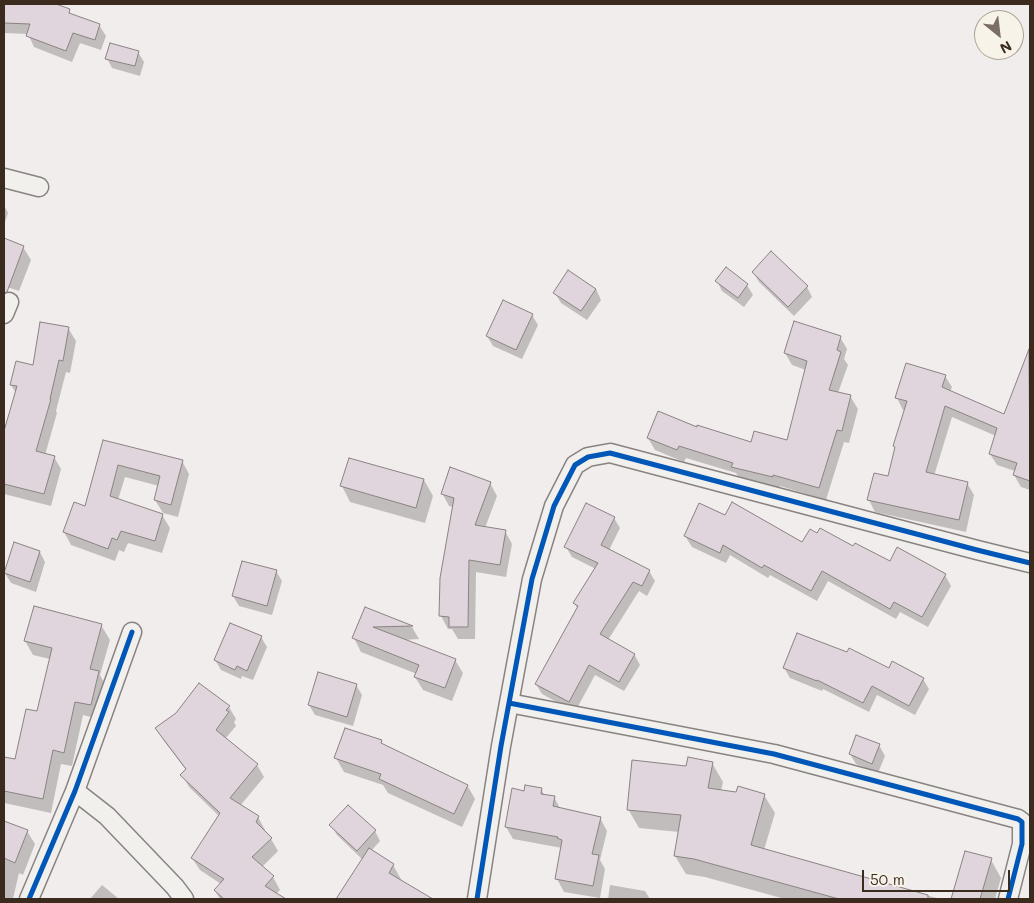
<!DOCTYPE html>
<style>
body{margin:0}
#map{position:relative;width:1034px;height:903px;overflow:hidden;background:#f2eded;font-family:Mali,sans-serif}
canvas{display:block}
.frame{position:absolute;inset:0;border:5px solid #3b2a1e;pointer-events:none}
.north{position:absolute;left:974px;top:10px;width:50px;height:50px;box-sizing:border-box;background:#f7f3e8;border:1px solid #aca397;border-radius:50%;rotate:151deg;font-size:14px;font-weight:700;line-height:20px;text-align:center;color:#3b2a1e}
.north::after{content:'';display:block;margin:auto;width:18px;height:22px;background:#7b6e66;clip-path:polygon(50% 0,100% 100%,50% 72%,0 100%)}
.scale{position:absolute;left:862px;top:870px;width:148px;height:22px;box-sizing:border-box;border:2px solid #3b2a1e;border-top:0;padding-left:6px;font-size:15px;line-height:18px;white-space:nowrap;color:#3b2a1e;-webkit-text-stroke:4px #f7f3e8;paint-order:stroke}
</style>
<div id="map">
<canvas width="1034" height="903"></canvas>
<div class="frame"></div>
<div class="north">N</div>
<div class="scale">50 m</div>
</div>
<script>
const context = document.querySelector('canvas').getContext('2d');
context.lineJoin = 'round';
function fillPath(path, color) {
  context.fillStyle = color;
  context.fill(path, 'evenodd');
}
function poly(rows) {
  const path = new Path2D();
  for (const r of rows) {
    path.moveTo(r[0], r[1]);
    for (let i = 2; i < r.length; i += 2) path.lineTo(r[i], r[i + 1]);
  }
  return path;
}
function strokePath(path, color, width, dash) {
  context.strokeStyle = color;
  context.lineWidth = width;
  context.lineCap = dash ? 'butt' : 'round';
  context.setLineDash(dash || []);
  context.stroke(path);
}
const shadow = poly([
 [4,4,52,4,69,10,72,16,99,25,106,36,101,50,80,43,72,62,34,47,28,34,4,33],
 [138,52,144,62,140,76,112,68,107,58],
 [4,205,8,213,4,225],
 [4,240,23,247,31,260,19,291,4,286],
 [726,269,747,285,753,295,744,307,722,291,717,281],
 [753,272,807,287,812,297,794,316,759,282],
 [596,289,601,300,587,320,561,303,555,293],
 [532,315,538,325,522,359,493,346,487,336],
 [68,328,76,341,70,373,66,372,56,411,57,413,45,455,54,457,61,469,51,506,4,494,4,436,16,393,11,385,34,367],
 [840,337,847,349,844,359,848,365,838,393,850,396,858,409,849,443,844,442,826,500,780,486,779,489,740,479,736,473,686,458,684,462,655,450,648,438,697,429,752,443,788,441,806,370,792,365,785,353],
 [1025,364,1030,366,1030,490,1021,487,1014,475,1015,471,997,465,990,454,996,436,952,417,934,476,967,483,974,495,966,532,875,512,869,500,889,477,906,410,903,410,897,398,945,376,952,387,950,392,1005,415],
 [103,441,182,461,189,474,178,517,163,513,155,500,159,486,125,477,118,500,162,515,170,528,162,553,128,543,124,552,119,550,115,561,71,545,64,532,86,507],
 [350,460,424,480,433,496,425,523,350,502,342,486],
 [490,483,497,496,485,528,505,531,512,544,506,577,476,572,475,639,458,639,452,629,448,629,441,616,453,507,449,506,442,493],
 [725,517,803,544,854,548,890,563,945,575,951,586,928,627,900,612,896,619,828,581,817,601,770,575,768,578,730,555,726,563,692,547,685,536],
 [614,518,620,528,609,550,649,571,655,581,647,596,639,591,608,640,634,654,640,665,624,691,595,675,575,712,542,694,536,684,578,609,574,603,596,569,572,557,566,547],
 [40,552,45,562,36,592,11,583,5,573],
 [276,571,282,581,272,615,239,606,233,596],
 [366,609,412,627,419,639,403,640,455,660,463,673,452,701,423,690,415,677,417,674,361,652,354,638],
 [101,625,110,640,100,675,106,686,99,719,83,715,72,766,61,764,51,813,4,803,4,758,16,760,38,713,50,659,33,655,25,641],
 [261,637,267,647,253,680,242,676,241,679,221,670,215,660],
 [784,668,889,669,923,679,929,689,915,715,877,695,869,712,823,689,822,691,790,678],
 [356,685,362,695,353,726,315,715,309,705],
 [229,707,236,719,234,722,236,726,225,739,257,765,264,777,240,806,258,817,265,830,264,832,271,839,278,851,262,867,273,877,280,890,271,899,220,899,215,891,221,884,200,870,192,858,219,816,189,787,182,775,186,770,164,741,157,729],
 [381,741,384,746,467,785,475,799,462,827,388,793,383,785,344,772,336,758],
 [879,745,885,756,878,773,856,764,850,754],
 [712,763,723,782,721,791,764,795,775,813,764,850,940,899,785,899,705,877,686,874,675,856,679,832,639,828,628,809,687,767],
 [541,789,545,796,554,797,561,810,600,818,607,831,600,860,605,869,600,898,564,892,557,879,562,848,513,839,506,827],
 [4,822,27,831,35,844,23,875,19,873,13,899,4,899],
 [331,825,375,831,380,841,371,851,393,865,402,881,424,899,338,899,363,860,337,835],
 [966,853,991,860,1001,878,995,899,952,899],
 [102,885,119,899,90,899],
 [610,885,645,891,650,899,608,899]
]);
const building = poly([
 [4,4,56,4,70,9,69,13,100,24,95,40,73,33,66,51,26,36,30,24,4,23,4,4],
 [110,43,139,51,135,66,105,59,110,43],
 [4,238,24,246,7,292,4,293,4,238],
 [771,251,808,286,788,307,752,272,771,251],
 [726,267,748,284,738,298,715,281,726,267],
 [568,270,596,289,581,311,553,293,568,270],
 [503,300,533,314,516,350,486,336,503,300],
 [794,321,841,336,837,350,841,352,829,390,851,395,842,431,837,430,819,488,773,475,773,477,731,467,733,463,679,446,677,450,647,438,658,411,697,427,697,425,751,442,754,431,787,440,807,361,784,353,794,321],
 [40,322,69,327,63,361,59,360,50,399,51,399,36,451,55,456,44,494,4,484,4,431,17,386,10,385,16,361,33,365,40,322],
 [1029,349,1030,481,1013,475,1017,463,989,454,997,428,945,406,926,472,968,482,959,520,867,500,874,473,888,476,895,447,893,446,907,401,895,398,906,363,946,375,942,387,1004,414,1029,349],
 [103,440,183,460,171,505,154,500,160,476,118,465,110,496,163,514,155,541,121,531,117,540,112,538,108,549,63,532,74,502,85,506,103,440],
 [349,458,424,479,416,508,340,486,349,458],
 [450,467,491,482,475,525,506,530,500,565,469,560,468,627,449,627,449,617,439,616,440,578,454,498,441,494,450,467],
 [732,502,802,542,810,529,817,533,820,528,853,546,855,543,890,561,897,547,946,574,922,617,894,602,890,609,822,571,811,591,764,565,762,568,723,545,720,553,684,536,699,503,725,515,732,502],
 [586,503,615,517,601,545,650,570,642,586,633,582,600,634,635,654,619,682,589,665,569,702,535,684,578,606,573,603,598,563,564,547,586,503],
 [14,542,40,551,30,582,4,573,14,542],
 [242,561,277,570,267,606,232,596,242,561],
 [34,606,102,624,90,669,99,671,91,705,75,702,64,753,53,750,43,799,4,791,4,757,15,759,26,709,37,711,52,648,24,641,34,606],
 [365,607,413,626,373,627,456,659,445,688,414,677,419,665,352,638,365,607],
 [230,623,262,636,247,671,237,666,235,670,214,660,230,623],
 [797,633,847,652,849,648,889,668,892,661,924,678,909,706,872,686,863,703,817,680,817,681,783,668,797,633],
 [318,672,357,684,347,717,308,705,318,672],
 [199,683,230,706,226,710,229,712,216,730,258,764,230,798,259,816,256,822,272,838,252,857,274,876,265,886,286,899,224,899,214,890,224,879,191,858,220,813,180,775,186,769,155,728,176,713,199,683],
 [345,728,382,740,381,743,468,785,454,814,379,779,381,774,334,758,345,728],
 [856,735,880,744,872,764,849,754,856,735],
 [688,757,713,762,708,788,736,792,738,786,765,794,751,845,928,895,928,899,839,899,694,859,674,856,681,815,627,810,632,760,686,766,688,757],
 [525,785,542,788,541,794,555,796,553,806,601,817,592,854,599,855,593,886,555,879,562,840,557,838,558,837,505,827,512,788,524,791,525,785],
 [348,805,376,830,357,851,329,825,348,805],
 [4,821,28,830,15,863,4,858,4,821],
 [369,848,394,864,389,873,433,899,336,899,369,848],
 [965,851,992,858,980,899,951,899,965,851]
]);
const minor = poly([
 [4,178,39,187],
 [4,314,9,302],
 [509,703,774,754,1018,819,1022,822,1022,844,1008,899],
 [75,791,107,816,175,887,184,899],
 [29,899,75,791,132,632],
 [477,899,501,746,532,579,554,506,575,465,588,457,610,453,977,550,1030,563]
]);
const cycleway = poly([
 [509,703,774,754,1018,819,1022,822,1022,844,1008,899],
 [29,899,75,791,132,632],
 [477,899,501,746,532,579,554,506,575,465,588,457,610,453,977,550,1030,563]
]);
fillPath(shadow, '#0003');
fillPath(building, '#e0d5dc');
strokePath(building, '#888380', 1);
strokePath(minor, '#888380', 21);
strokePath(minor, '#f2f0ed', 18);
strokePath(cycleway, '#0057b8', 5);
</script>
